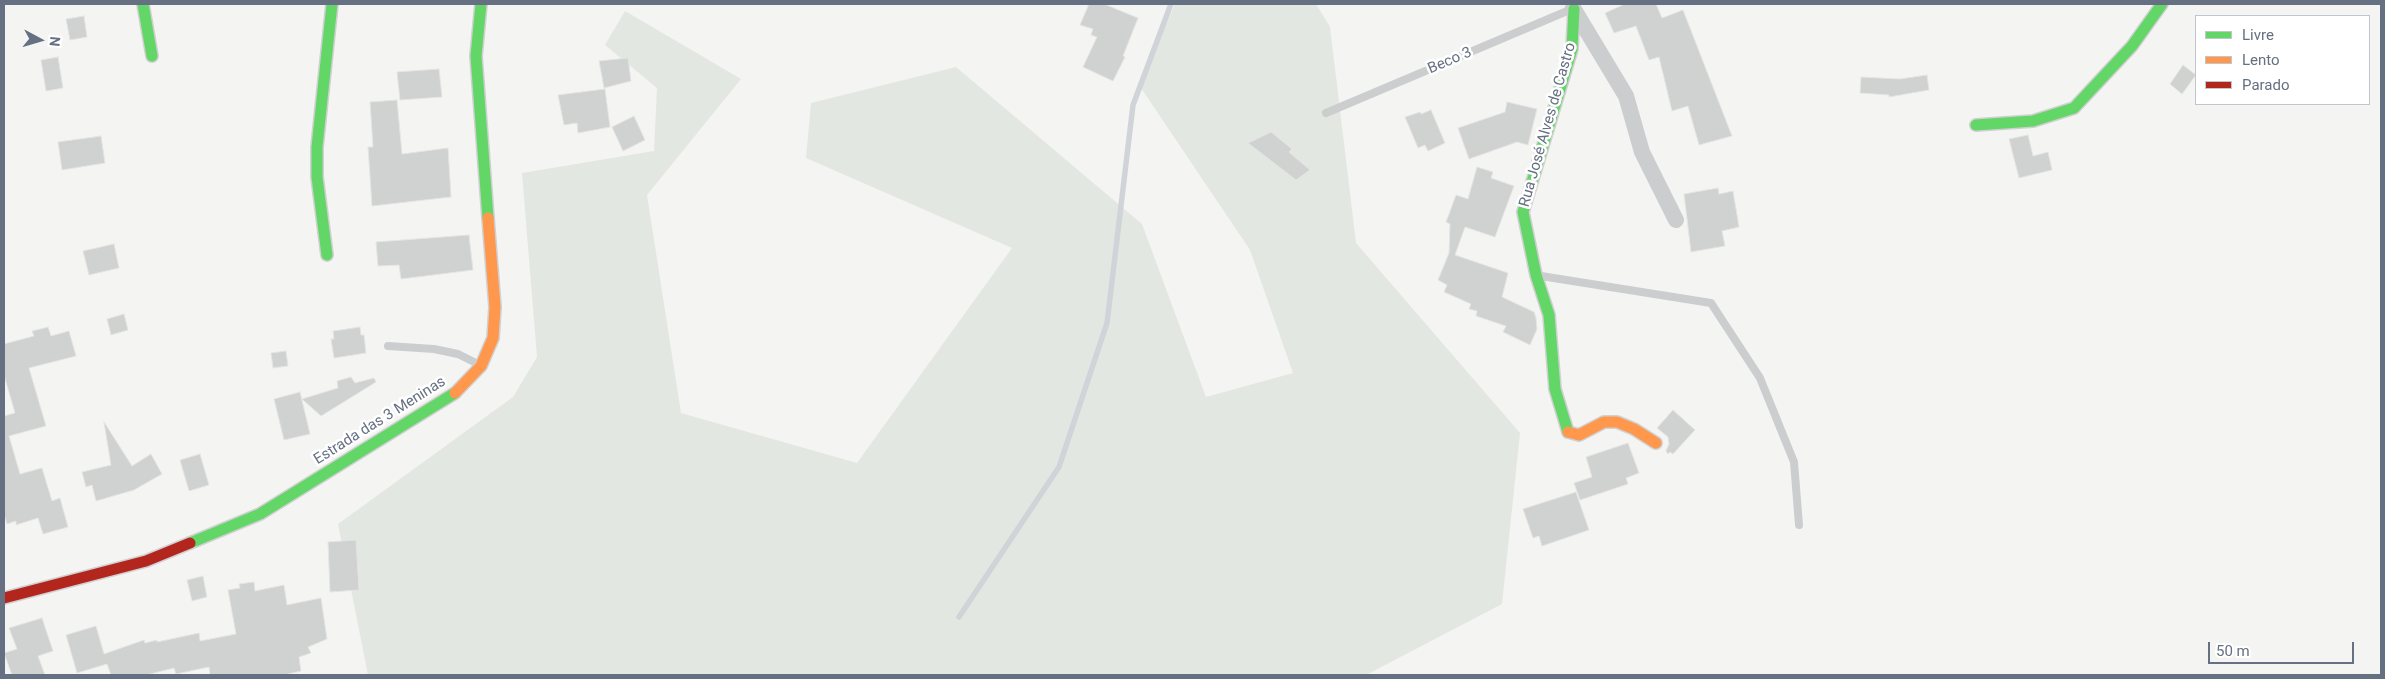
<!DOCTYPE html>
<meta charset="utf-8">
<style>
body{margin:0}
#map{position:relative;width:2385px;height:679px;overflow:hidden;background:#f4f4f3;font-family:Roboto,sans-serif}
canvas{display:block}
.frame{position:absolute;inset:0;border:5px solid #657082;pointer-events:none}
.legend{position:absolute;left:2195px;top:15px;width:175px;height:90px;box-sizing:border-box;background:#fff;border:1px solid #c1c6cd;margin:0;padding:6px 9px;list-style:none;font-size:15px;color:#657082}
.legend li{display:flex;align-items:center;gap:10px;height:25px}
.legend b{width:25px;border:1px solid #c1c6cd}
.north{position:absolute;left:15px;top:15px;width:50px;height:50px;-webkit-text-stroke:4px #fff;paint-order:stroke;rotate:96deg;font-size:14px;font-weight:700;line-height:20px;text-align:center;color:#657082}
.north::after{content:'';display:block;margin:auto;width:18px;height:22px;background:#657082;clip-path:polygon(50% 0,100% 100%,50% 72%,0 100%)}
.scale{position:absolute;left:2208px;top:642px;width:146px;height:22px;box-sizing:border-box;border:2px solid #657082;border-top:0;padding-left:6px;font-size:15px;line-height:18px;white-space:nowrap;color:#657082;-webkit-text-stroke:4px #fff;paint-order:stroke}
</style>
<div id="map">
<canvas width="2385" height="679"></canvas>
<div class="frame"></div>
<ul class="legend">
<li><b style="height:6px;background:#63d668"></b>Livre</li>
<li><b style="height:6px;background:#ff974d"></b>Lento</li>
<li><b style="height:6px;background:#b3261e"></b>Parado</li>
</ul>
<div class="north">N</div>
<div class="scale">50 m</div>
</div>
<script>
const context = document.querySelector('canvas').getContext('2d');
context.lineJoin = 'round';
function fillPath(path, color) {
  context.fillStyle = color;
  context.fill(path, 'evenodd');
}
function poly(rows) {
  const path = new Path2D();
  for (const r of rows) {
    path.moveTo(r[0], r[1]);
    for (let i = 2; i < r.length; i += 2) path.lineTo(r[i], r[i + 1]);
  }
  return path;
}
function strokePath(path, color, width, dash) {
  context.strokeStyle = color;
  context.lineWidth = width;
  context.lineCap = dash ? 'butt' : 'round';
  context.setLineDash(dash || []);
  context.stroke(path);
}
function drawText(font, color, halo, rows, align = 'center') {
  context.font = font + ' Roboto,sans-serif';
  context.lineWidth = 5;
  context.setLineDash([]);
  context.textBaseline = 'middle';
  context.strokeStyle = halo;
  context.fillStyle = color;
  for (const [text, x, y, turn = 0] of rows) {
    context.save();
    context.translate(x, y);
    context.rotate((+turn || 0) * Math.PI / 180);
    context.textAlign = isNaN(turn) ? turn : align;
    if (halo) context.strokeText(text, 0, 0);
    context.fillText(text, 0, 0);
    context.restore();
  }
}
const green = poly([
 [1175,4,1316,4,1330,27,1356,243,1520,433,1502,604,1366,675,368,675,338,524,513,397,537,357,522,173,654,151,657,88,605,45,625,11,741,79,647,195,681,413,857,463,1012,248,806,158,811,103,956,67,1142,224,1206,397,1293,373,1250,250,1139,85]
]);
const stream = poly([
 [959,617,1059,467,1107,323,1133,105,1171,4]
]);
const building = poly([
 [1089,4,1104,4,1138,18,1123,56,1125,57,1113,81,1083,67,1097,37,1091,35,1093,29,1080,25,1089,4],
 [1625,4,1656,4,1662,18,1683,10,1732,136,1699,145,1688,106,1672,111,1659,57,1649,60,1636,26,1614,33,1605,13,1625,4],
 [84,16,87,37,70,40,66,19,84,16],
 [58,57,63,88,46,91,41,60,58,57],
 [628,58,631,81,604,88,599,61,628,58],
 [2183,65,2196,75,2182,94,2170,84,2183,65],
 [439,69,442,97,400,100,397,72,439,69],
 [1927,75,1929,90,1889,97,1889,95,1860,93,1861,77,1900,79,1927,75],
 [605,89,610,127,578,133,577,123,564,125,558,95,605,89],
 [397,100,402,154,448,148,451,197,372,206,368,147,373,147,370,102,397,100],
 [1507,102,1537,109,1528,145,1517,142,1469,159,1458,128,1505,112,1507,102],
 [1431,110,1445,143,1428,151,1425,145,1418,148,1405,117,1420,112,1421,114,1431,110],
 [634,116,645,140,623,151,612,127,634,116],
 [1271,132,1292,149,1289,152,1310,170,1296,180,1248,143,1271,132],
 [2028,135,2033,156,2048,152,2052,170,2019,178,2009,139,2028,135],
 [101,136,105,163,62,170,58,142,101,136],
 [1477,167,1493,172,1491,178,1514,186,1495,237,1465,227,1455,255,1508,273,1502,297,1534,312,1536,318,1537,329,1530,345,1503,332,1506,326,1476,316,1477,311,1469,309,1471,304,1444,292,1447,285,1438,280,1449,253,1450,224,1446,222,1456,195,1468,199,1477,167],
 [1718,188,1719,194,1733,191,1739,227,1722,231,1725,246,1691,252,1684,194,1718,188],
 [469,235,473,270,401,279,399,265,378,266,376,242,469,235],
 [114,244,119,268,89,275,83,251,114,244],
 [124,314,128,330,111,335,107,319,124,314],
 [48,327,51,336,69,331,76,356,29,368,46,426,9,436,20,474,42,468,52,501,60,498,68,527,43,534,38,518,16,525,16,521,7,524,4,514,4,416,15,413,4,375,4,344,34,336,32,331,48,327],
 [360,327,361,335,364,335,366,353,334,358,331,339,334,339,333,331,360,327],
 [286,351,288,366,273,368,271,353,286,351],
 [351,377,355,383,374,378,376,382,321,416,302,399,338,388,337,381,351,377],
 [300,392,310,434,284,440,274,399,300,392],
 [1673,410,1695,430,1673,454,1670,452,1668,454,1666,451,1669,444,1668,437,1657,428,1673,410],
 [104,422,132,466,151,454,162,474,134,490,96,501,92,485,86,487,82,472,111,465,104,422],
 [1628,443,1639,473,1626,478,1628,484,1580,500,1574,483,1592,477,1586,457,1628,443],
 [200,454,209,485,189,491,180,460,200,454],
 [1576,492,1589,530,1542,546,1539,536,1533,538,1523,509,1576,492],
 [356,540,359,590,330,592,328,542,356,540],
 [203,576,207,597,192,601,187,580,203,576],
 [254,582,255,591,284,585,287,605,321,598,327,639,308,647,311,653,299,657,301,671,284,675,210,675,209,667,176,674,174,668,146,675,111,675,107,664,77,673,66,635,96,626,104,654,144,640,145,643,157,640,157,642,199,633,200,641,236,634,228,590,240,588,239,584,254,582],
 [42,618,53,651,38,656,45,675,12,675,4,653,17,649,9,628,42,618]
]);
const lane = poly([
 [1326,113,1572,9],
 [1541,276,1711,303,1760,378,1794,462,1799,525],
 [388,346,434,349,458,354,478,364]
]);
const street = poly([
 [1573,8,1626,96,1642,152,1676,220]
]);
const fast = poly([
 [143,4,152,56],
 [481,4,476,56,488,218],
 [1976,125,2033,121,2074,108,2132,46,2162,4],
 [327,255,317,177,317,147,332,4],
 [1568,432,1555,389,1549,315,1536,275,1523,212,1572,49,1574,9],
 [190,543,260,514,455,393]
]);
const slow = poly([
 [455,393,481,366,493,338,495,307,488,218],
 [1568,432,1579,435,1604,422,1617,422,1634,429,1656,443]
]);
const jam = poly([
 [4,598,146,561,190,543]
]);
const streetNames = [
 ["Beco 3",1450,61,-23],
 ["Rua José Alves de Castro",1548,125,-74],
 ["Estrada das 3 Meninas",380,421,-32]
];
fillPath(green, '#e3e7e1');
strokePath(stream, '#d0d4d9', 5.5);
fillPath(building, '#d0d1d1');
strokePath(building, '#e4e4e3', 1);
strokePath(fast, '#d0d0d1', 14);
strokePath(slow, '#d0d0d1', 14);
strokePath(jam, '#d0d0d1', 14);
strokePath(lane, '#cccdce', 8);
strokePath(street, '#cccdce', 16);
strokePath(fast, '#63d668', 11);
strokePath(slow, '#ff974d', 11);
strokePath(jam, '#b3261e', 11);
drawText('15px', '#657082', '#fff', streetNames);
</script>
